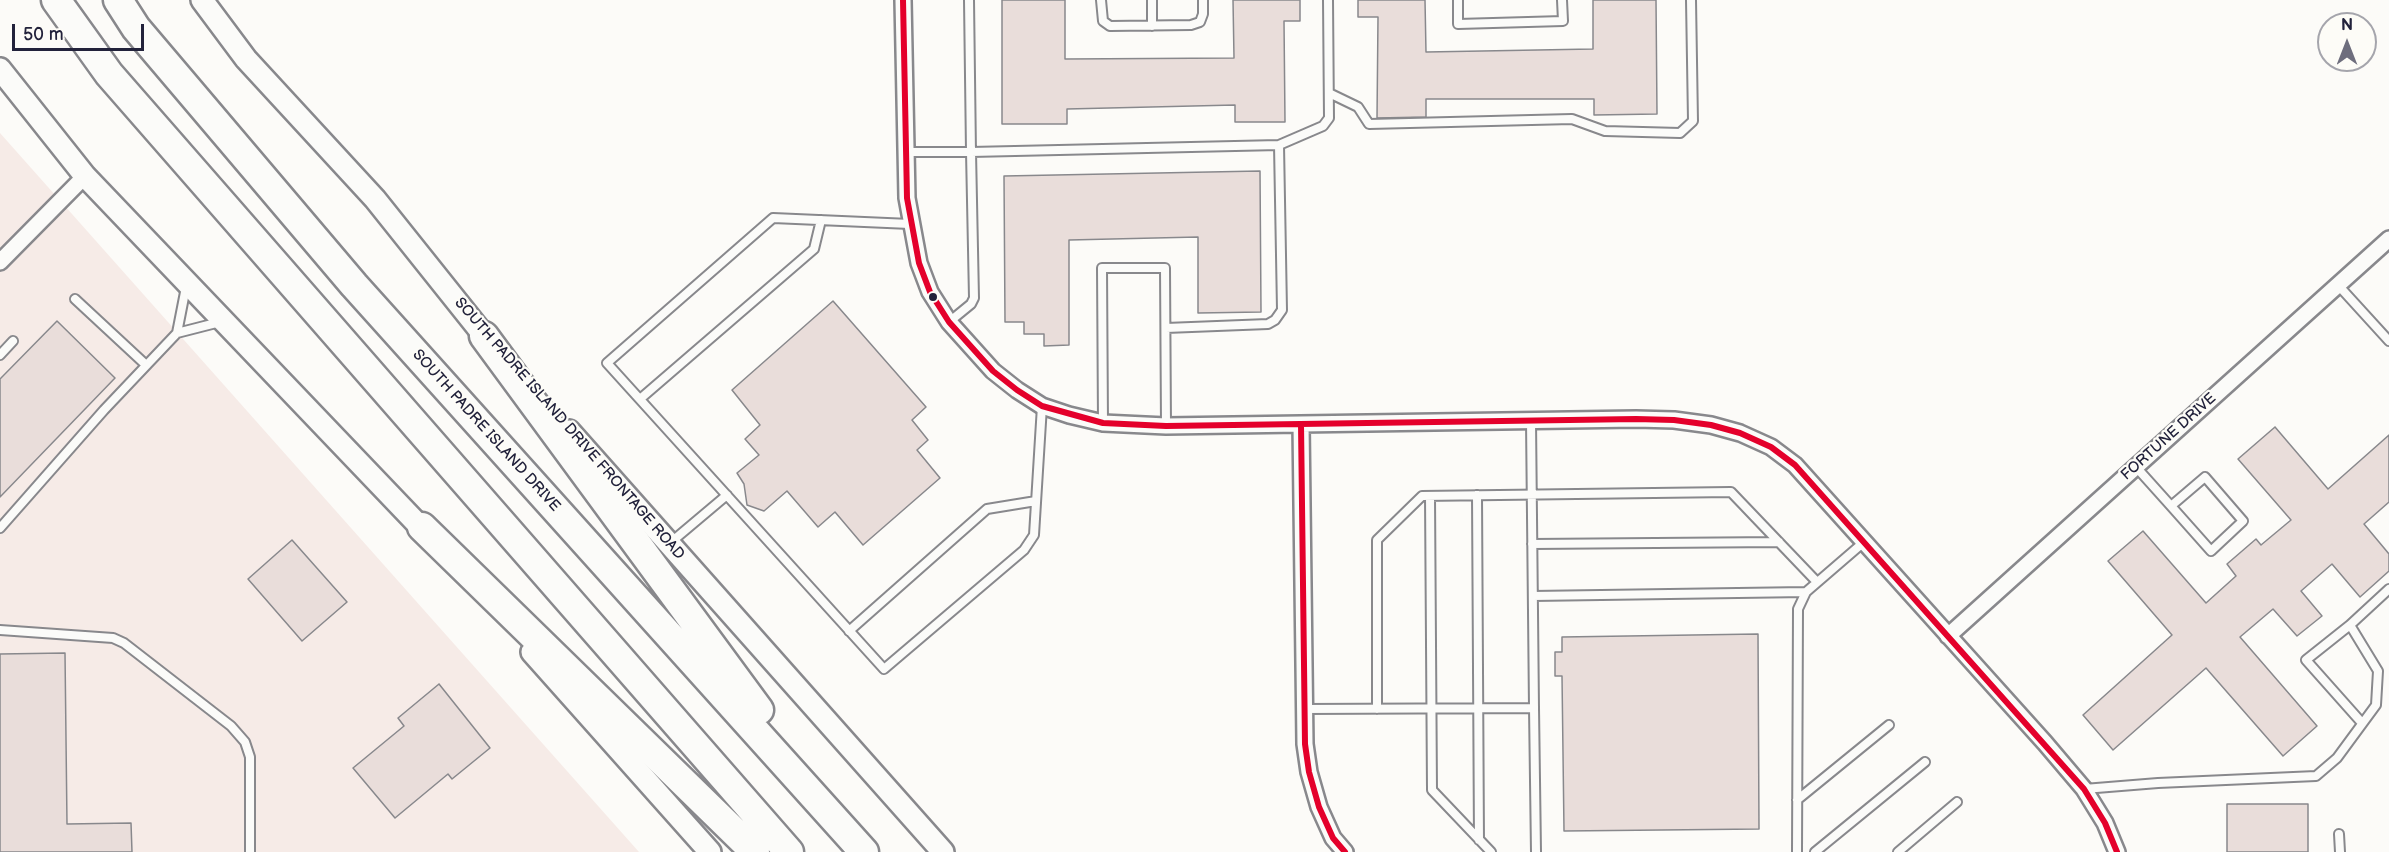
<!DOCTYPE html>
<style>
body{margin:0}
#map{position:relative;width:2389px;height:852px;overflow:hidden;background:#fcfbf8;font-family:"Balsamiq Sans",sans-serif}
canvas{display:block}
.north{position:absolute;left:2317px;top:12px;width:60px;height:60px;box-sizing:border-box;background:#fdfcf7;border:2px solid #a5a5ac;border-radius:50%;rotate:0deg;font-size:16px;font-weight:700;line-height:24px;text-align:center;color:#22223b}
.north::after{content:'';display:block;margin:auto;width:21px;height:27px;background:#6e6e7d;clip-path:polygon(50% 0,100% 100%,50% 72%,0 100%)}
.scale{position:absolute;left:12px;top:24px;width:132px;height:27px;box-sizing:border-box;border:3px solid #22223b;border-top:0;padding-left:8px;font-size:18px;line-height:21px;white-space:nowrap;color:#22223b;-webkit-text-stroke:4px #fdfcf7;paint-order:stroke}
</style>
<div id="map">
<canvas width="2389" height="852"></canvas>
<div class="north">N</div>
<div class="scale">50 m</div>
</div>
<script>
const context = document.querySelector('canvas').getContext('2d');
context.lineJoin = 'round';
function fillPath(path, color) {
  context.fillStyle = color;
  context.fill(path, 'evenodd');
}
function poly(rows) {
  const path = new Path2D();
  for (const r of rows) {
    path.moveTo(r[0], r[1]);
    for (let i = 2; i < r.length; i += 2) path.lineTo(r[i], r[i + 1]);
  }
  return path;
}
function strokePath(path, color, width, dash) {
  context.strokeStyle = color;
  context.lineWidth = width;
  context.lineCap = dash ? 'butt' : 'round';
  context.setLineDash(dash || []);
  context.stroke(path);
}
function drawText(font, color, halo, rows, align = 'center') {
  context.font = font + ' "Balsamiq Sans",sans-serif';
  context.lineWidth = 4.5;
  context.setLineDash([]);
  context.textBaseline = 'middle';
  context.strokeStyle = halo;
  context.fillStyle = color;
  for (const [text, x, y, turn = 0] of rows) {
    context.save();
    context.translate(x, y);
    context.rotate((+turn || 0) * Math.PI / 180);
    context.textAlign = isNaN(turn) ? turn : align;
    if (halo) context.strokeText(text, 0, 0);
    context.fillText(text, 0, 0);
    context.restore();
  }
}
const built = poly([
 [0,133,639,852,0,852]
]);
const building = poly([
 [1002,0,1065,0,1065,59,1234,58,1233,0,1300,0,1300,21,1284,21,1285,122,1235,122,1235,105,1067,109,1067,124,1002,124,1002,0],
 [1358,0,1425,0,1426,52,1593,49,1593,0,1656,0,1657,114,1594,115,1594,99,1426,99,1426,117,1377,118,1378,17,1358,17,1358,0],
 [1260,171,1261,312,1198,313,1198,237,1069,240,1069,345,1044,346,1044,334,1024,334,1024,322,1005,322,1004,176,1260,171],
 [833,301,926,407,912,420,928,440,917,450,940,478,863,545,835,512,818,527,787,491,764,511,747,505,744,484,737,473,759,455,745,439,760,425,732,390,833,301],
 [57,321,115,378,0,497,0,379,57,321],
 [2275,427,2328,489,2389,435,2389,502,2364,524,2389,554,2389,571,2360,597,2332,564,2301,591,2322,616,2297,636,2273,609,2240,637,2317,726,2283,756,2206,668,2113,750,2083,715,2172,635,2108,561,2143,531,2206,603,2236,576,2227,564,2256,539,2261,545,2291,520,2238,459,2275,427],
 [292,540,347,602,302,641,248,579,292,540],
 [1758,634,1759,829,1564,831,1562,676,1555,676,1555,652,1562,652,1562,637,1758,634],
 [65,653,67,824,131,823,132,852,0,852,0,654,65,653],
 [439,684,490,748,452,779,448,774,395,818,353,768,404,726,398,718,439,684],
 [2227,804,2308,804,2308,852,2227,852,2227,804]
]);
const lane = poly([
 [1101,0,1103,21,1110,26,1191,25,1200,22,1203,14,1203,0],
 [1152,0,1152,26],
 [1458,0,1458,24,1563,21,1562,0],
 [1329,93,1358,107,1369,124,1572,119,1605,131,1680,133,1693,121,1691,0],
 [1279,145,1323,126,1329,118,1328,0],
 [906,152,971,152,969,0],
 [910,224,773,218,607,363,884,669,1024,550,1034,535,1042,406],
 [2338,285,2389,341],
 [75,299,145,364],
 [949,322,971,304,974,298,971,152,1279,145,1282,310,1275,320,1268,324,1166,328],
 [177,333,186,287],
 [0,355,13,341],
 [640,399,814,249,821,220],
 [1531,421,1534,708],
 [1103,423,1102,268,1165,268,1166,426],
 [2136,467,2171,506,2211,551,2243,521,2205,477,2171,506],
 [1477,495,1479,840],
 [1430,496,1432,790,1491,852],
 [0,528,104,410,177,333,220,322],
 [670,543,727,495],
 [1532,544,1779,542],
 [1533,596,1806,592],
 [2350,625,2306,660,2362,723],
 [0,630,113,638,124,643,231,726,245,742,250,757,250,852],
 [849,631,987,509,1036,501],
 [1304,709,1534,708,1536,852],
 [1377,709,1377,540,1422,496,1731,492,1817,582],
 [2084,789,2158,783,2316,776,2337,758,2376,705,2378,671,2350,625,2389,589],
 [1797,800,1889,725],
 [2339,834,2340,852],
 [1797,852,1798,609,1806,592,1864,542],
 [1815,852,1925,762],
 [1898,852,1957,802]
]);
const street = poly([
 [903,0,907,198,919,263,930,292,949,322,993,371,1017,390,1042,406,1069,415,1103,423,1166,426,1636,419,1674,420,1711,425,1740,433,1771,447,1795,465,2045,743,2084,789,2105,823,2117,852],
 [0,262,85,176],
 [1301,424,1305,744,1309,772,1319,807,1333,838,1345,852],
 [1948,636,2389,239]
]);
const secondary = poly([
 [202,0,246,59,375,199,494,348],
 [0,69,85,176,430,537],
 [569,431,943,852],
 [532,652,710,852]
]);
const highway = poly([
 [56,0,109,74,789,852],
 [118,0,136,28,354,285,864,852],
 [484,336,759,710],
 [422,527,755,852]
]);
const bus1 = poly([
 [903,0,907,198,919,263,930,292,949,322,993,371,1017,390,1042,406,1103,423,1166,426,1636,419,1674,420,1711,425,1740,433,1771,447,1795,465,2084,789,2105,823,2117,852],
 [1301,424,1305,744,1309,772,1319,807,1333,838,1345,852]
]);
const markers = [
 [933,297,5,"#22223b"]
];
const streetNames = [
 ["SOUTH PADRE ISLAND DRIVE FRONTAGE ROAD",569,429,49],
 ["SOUTH PADRE ISLAND DRIVE",486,431,48],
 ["FORTUNE DRIVE",2169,437,-42]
];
fillPath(built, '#f6ebe7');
fillPath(building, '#e9ddda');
strokePath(building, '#88888c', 1.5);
strokePath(lane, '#88888c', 12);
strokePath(street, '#88888c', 20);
strokePath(secondary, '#88888c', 26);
strokePath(highway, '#88888c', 33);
strokePath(lane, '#fbfbf9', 8);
strokePath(street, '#fbfbf9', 15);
strokePath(secondary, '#fbfbf9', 21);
strokePath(highway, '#fbfbf9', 28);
strokePath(bus1, '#e4002b', 6);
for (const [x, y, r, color] of markers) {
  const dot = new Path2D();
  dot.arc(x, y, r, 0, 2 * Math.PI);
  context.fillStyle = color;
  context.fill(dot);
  strokePath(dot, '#fdfcf7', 2);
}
drawText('15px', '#22223b', '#fdfcf7', streetNames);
</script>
